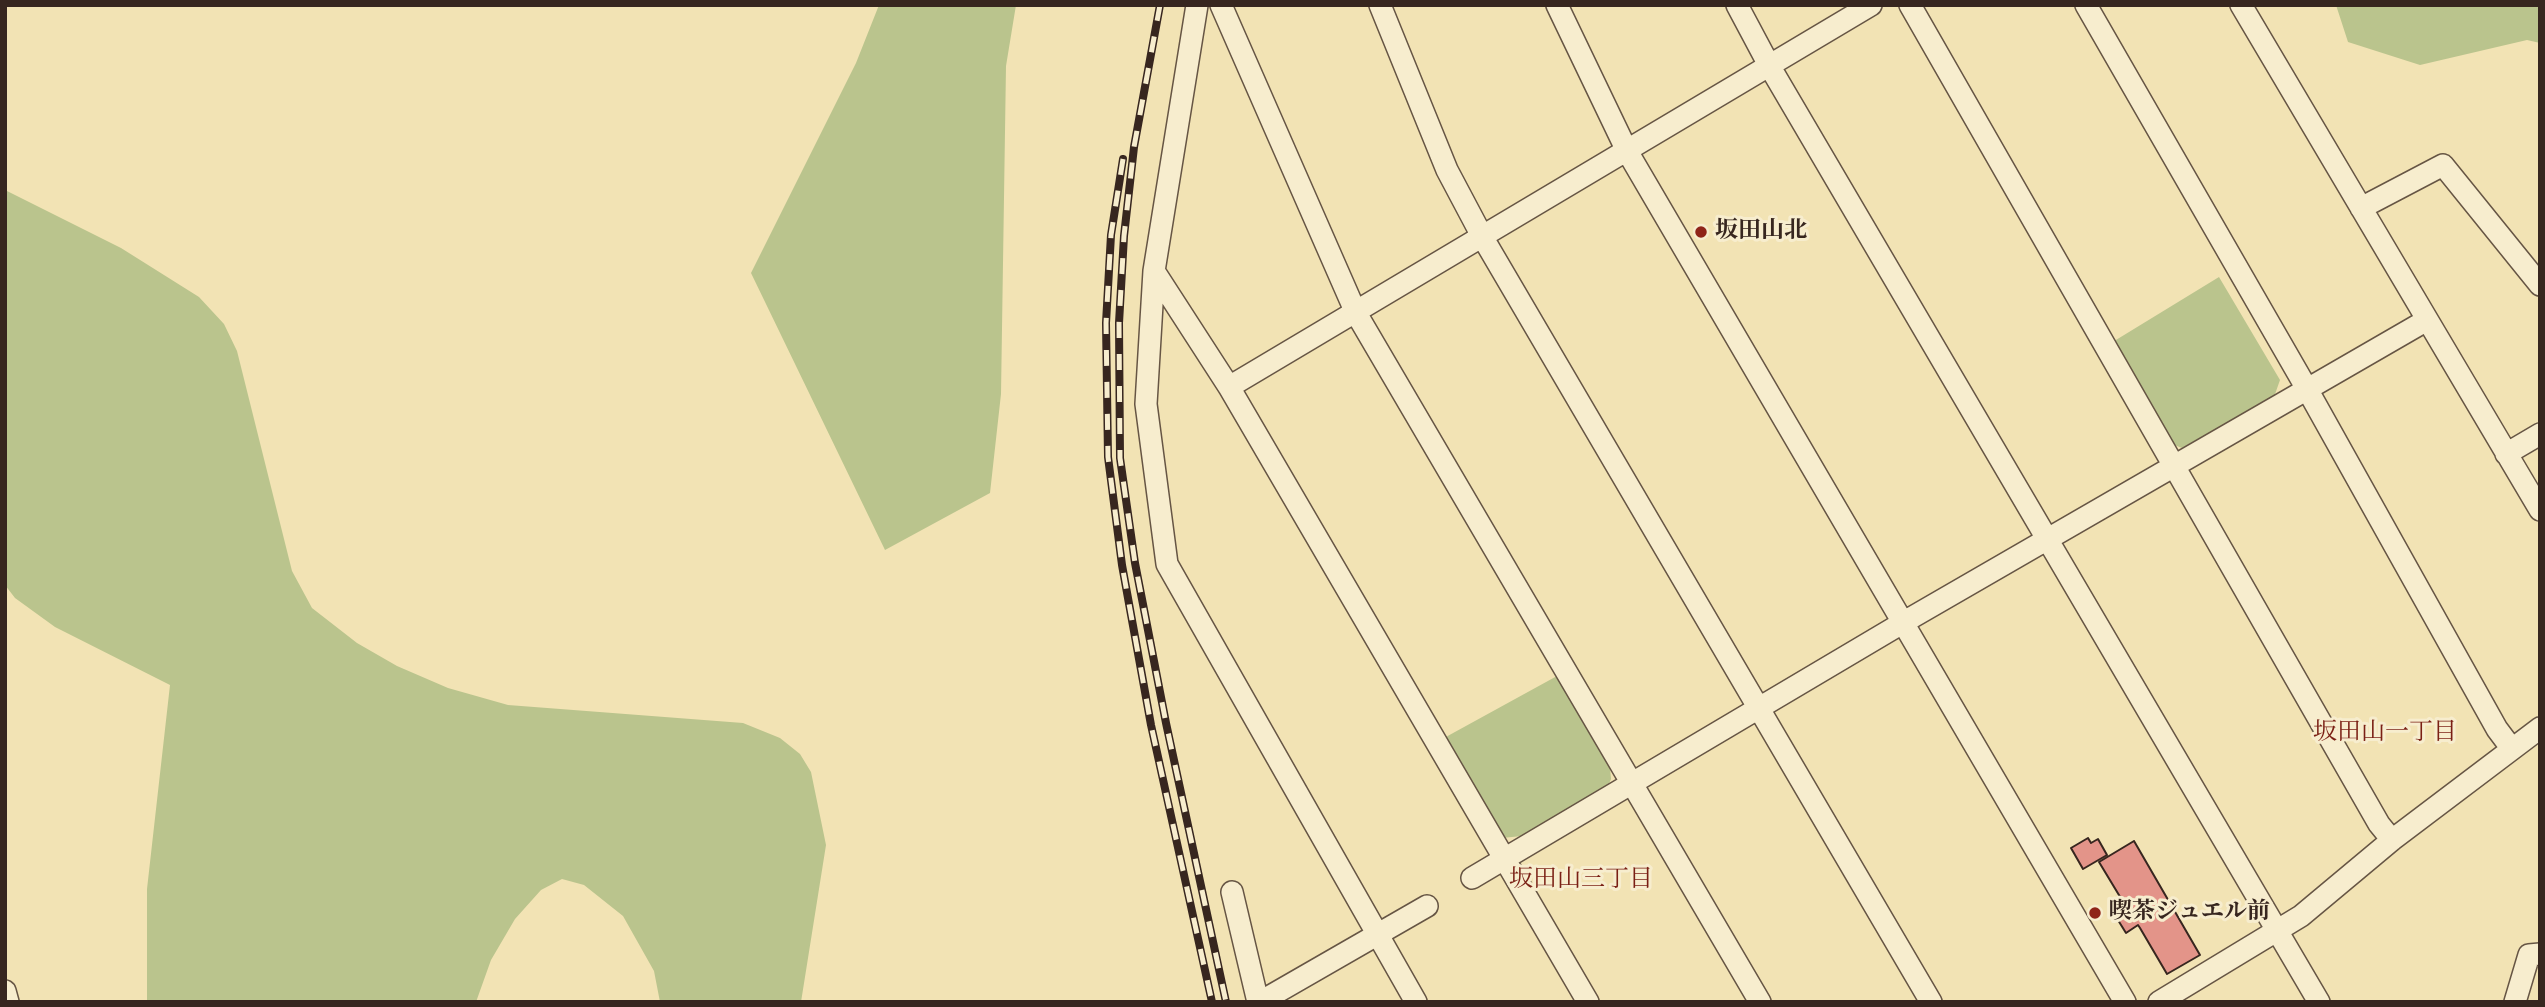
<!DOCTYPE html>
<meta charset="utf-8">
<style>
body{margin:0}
#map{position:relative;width:2545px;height:1007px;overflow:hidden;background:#f2e3b4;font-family:Cardo,serif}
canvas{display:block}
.frame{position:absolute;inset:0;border:7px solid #37261f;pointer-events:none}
</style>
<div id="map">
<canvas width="2545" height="1007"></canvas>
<div class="frame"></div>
</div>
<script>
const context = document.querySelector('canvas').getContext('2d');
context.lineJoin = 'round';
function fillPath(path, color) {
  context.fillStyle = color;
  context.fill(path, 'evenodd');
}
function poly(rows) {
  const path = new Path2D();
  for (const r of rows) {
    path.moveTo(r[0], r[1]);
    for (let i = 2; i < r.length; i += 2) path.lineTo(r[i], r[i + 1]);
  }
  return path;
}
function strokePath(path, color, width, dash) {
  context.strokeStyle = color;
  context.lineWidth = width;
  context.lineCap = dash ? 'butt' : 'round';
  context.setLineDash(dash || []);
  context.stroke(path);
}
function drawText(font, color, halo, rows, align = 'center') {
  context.font = font + ' Cardo,"Noto Serif JP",serif';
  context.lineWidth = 6;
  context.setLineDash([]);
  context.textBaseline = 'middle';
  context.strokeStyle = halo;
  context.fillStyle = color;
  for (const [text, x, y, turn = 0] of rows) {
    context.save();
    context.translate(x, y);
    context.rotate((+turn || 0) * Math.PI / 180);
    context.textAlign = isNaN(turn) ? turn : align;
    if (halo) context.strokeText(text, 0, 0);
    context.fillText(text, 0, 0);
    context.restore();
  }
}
const green = poly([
 [879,5,1016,5,1006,66,1001,394,990,493,885,550,751,273,856,63],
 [2336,5,2540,5,2540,43,2527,40,2420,65,2348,42],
 [5,190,121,248,199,297,224,324,237,351,292,571,312,608,357,643,397,666,448,688,508,705,743,723,780,738,800,754,811,772,826,845,801,1002,660,1002,654,971,623,916,584,885,562,879,541,890,515,919,491,960,476,1002,147,1002,147,889,170,685,55,627,15,598,5,585],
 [2219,277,2280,380,2274,397,2182,448,2167,442,2111,343],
 [1557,676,1610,767,1611,779,1608,786,1522,836,1502,838,1444,738]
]);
const building = poly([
 [2088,838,2091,843,2098,839,2107,855,2083,869,2071,848,2088,838],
 [2134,841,2200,955,2167,974,2140,928,2138,925,2126,933,2113,912,2125,905,2099,862,2134,841]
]);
const minor = poly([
 [1197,5,1154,271,1146,404,1167,564,1416,1002],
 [1221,5,1356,313,1760,1002],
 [1380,5,1447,170,1483,238,1931,1002],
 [1557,5,1627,151,2125,1002],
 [1737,5,1770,67,2319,1002],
 [1910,5,2379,824,2392,840],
 [2086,5,2307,389,2497,729,2512,749],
 [2241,5,2540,510],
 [2361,208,2443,165,2540,285],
 [1154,271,1229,387,1588,1002],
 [1229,387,1871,5],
 [2506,454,2540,434],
 [1472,878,1904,622,2427,320],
 [1232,892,1258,1002],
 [5,991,8,1002],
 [1260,1002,1427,906],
 [2159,1002,2301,916,2392,840,2540,728],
 [2515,1002,2529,955,2540,954]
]);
const rail = poly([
 [1160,5,1134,147,1124,236,1119,323,1120,458,1135,563,1166,723,1226,1002],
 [1123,159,1111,235,1106,323,1108,457,1122,565,1151,725,1212,1002]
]);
const markers = [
 [1701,232,7,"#8f2418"],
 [2095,913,7,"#8f2418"]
];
const poiNames = [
 ["坂田山北",1715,232],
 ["喫茶ジュエル前",2109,913]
];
const neighbourhoodNames = [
 ["坂田山一丁目",2385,733],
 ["坂田山三丁目",1581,880]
];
fillPath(green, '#bac48d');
fillPath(building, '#e39489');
strokePath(building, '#37261f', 2);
strokePath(minor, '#654', 24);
strokePath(minor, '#f7edce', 21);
strokePath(rail, '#37261f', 8);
strokePath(rail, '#f7edce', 5, [16]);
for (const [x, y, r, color] of markers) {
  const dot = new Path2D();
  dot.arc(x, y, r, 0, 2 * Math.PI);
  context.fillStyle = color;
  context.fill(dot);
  strokePath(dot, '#f7edce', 2.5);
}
drawText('bold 23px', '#37261f', '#f7edce', poiNames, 'left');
drawText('24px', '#7a1f14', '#f7edce', neighbourhoodNames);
</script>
